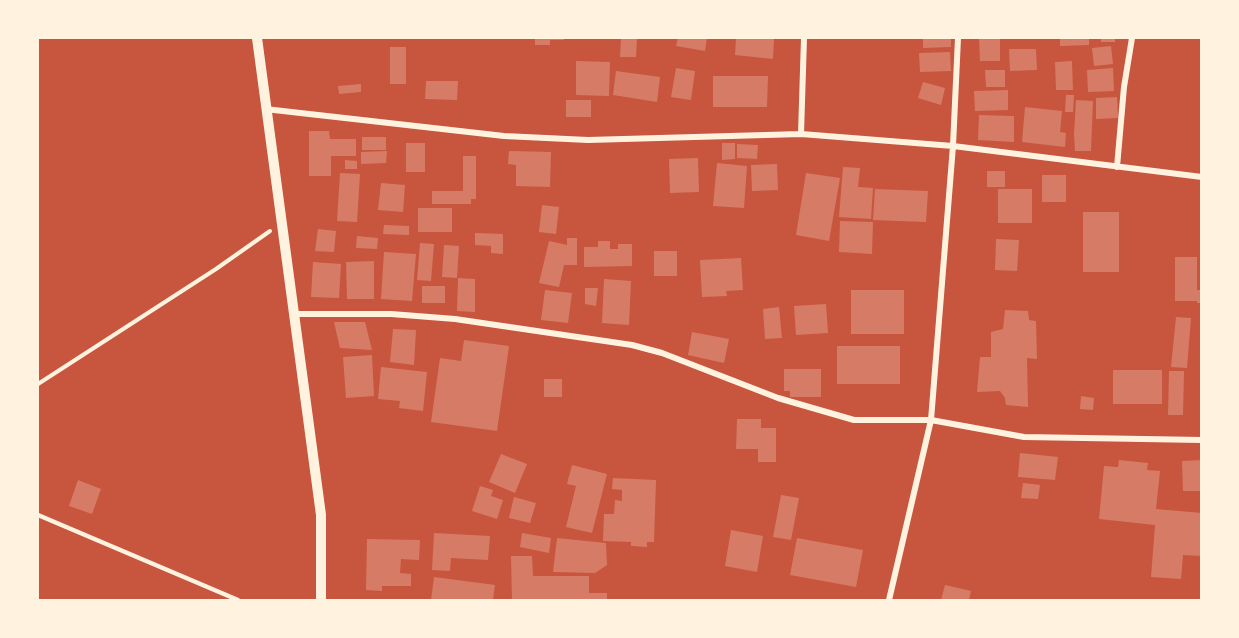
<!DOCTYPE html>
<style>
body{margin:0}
#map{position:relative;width:1239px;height:638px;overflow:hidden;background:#c8553d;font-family:"Noto Sans",sans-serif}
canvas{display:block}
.frame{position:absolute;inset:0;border:39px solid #fff3e0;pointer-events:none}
</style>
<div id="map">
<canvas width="1239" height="638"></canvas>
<div class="frame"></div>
</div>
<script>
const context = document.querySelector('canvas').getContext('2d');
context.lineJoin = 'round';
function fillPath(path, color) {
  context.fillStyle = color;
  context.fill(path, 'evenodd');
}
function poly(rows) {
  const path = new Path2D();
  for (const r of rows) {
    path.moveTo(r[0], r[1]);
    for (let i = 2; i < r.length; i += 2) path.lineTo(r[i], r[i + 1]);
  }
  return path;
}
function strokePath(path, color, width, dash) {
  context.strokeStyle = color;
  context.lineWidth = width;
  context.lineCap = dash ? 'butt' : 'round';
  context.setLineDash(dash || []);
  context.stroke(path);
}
const building = poly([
 [535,38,564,38,564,40,550,40,550,45,535,45],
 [621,38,637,38,636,57,620,57],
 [678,38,707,38,705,51,676,46],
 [736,38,774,38,773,59,735,55],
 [923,38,951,38,951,47,923,48],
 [979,38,1000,38,1000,61,980,61],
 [1060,38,1089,38,1089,45,1060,46],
 [1101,38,1115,38,1115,42,1101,42],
 [1111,46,1113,64,1094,66,1092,48],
 [390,47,406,47,406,84,390,84],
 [1009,49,1036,49,1037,70,1010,71],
 [950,52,951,71,920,72,919,53],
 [576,61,610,62,609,96,576,95],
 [1072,61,1073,90,1056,90,1055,62],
 [676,68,695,71,691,100,671,97],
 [1113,68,1114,91,1088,92,1087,70],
 [985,70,1005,70,1005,87,986,87],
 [616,71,660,77,657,102,613,95],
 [713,76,768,76,767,107,713,107],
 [426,81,458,81,457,100,425,99],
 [923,82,945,88,941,105,918,98],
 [361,84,361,92,339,94,338,86],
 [1008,90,1008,110,975,111,974,91],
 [1066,95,1074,95,1073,112,1065,112],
 [1117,97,1118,118,1096,119,1096,98],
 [566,100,591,100,591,117,566,117],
 [1076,100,1093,101,1091,151,1075,151,1074,134],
 [1025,107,1062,111,1060,132,1066,133,1065,147,1022,142],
 [979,115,1014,116,1014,142,978,140],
 [309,131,329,131,330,139,356,139,356,156,331,156,331,176,309,176],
 [362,137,386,137,386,150,362,150],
 [406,143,425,143,425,172,406,172],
 [722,143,735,143,735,159,722,160],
 [737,144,758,145,757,159,737,158],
 [387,151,386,163,361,164,361,152],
 [509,151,551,152,550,187,516,186,516,165,508,164],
 [463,156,476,156,476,199,471,199,471,204,432,204,432,191,463,191],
 [698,158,699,192,670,193,669,159],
 [345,160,357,161,357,169,345,169],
 [717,163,747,166,744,208,713,206],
 [777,164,778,190,752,191,751,165],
 [843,167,860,168,858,187,873,188,871,219,839,217],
 [987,171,1005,171,1005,187,987,187],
 [340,173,360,174,357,222,337,221],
 [806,173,840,178,829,241,796,235],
 [1042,175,1066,175,1066,202,1042,202],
 [381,183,405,185,403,212,378,210],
 [875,189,928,191,926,222,873,220],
 [998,189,1032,189,1032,223,998,223],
 [542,205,559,207,556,234,539,232],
 [418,208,452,208,452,232,418,232],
 [1083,212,1119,212,1119,272,1083,272],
 [840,221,873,222,872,254,839,252],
 [384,225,409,226,409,235,383,234],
 [318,229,336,231,334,252,315,251],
 [475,233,503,234,503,254,491,253,491,246,475,245],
 [357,236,378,238,377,249,356,248],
 [567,238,577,238,577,265,564,265,559,287,539,283,549,241,567,245],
 [996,239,1019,240,1017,271,995,270],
 [598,241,610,241,610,249,618,249,618,244,632,244,632,266,584,267,584,247,598,247],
 [420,243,434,244,431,281,417,280],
 [444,245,459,246,457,278,442,277],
 [654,251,677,251,677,276,654,276],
 [384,252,416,254,412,301,381,299],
 [1175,257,1197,257,1197,290,1202,290,1202,303,1197,303,1197,301,1175,301],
 [741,258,743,290,726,291,727,296,702,297,700,260],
 [374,261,374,299,347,299,346,262],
 [313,262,341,264,339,298,311,297],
 [458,278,475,279,475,312,457,311],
 [604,279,631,281,629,325,602,323],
 [422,286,445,286,445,303,422,303],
 [585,288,598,288,596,306,585,304],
 [545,290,572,293,568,323,541,320],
 [851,290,904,290,904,334,851,334],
 [826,304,828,333,796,335,794,306],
 [779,307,782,338,765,339,763,309],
 [1005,310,1028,311,1029,320,1036,321,1037,359,1027,358,1028,407,1006,405,1005,398,1000,391,977,392,980,357,991,357,991,332,1003,329],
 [1176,317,1191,318,1187,368,1171,367],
 [334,322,365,322,372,350,340,348],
 [393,329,416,330,414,365,390,362],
 [692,332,729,339,724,363,688,355],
 [464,340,509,346,497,431,431,422,440,358,461,361],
 [837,346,900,346,900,384,837,384],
 [372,355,374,396,346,398,343,357],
 [381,367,427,372,423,411,399,408,400,401,378,399],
 [784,369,821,369,821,397,790,397,790,391,784,391],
 [1113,370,1162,370,1162,404,1113,404],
 [1169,371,1184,371,1183,415,1168,415],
 [544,379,562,379,562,397,544,397],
 [1081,396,1094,398,1093,410,1080,409],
 [737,419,761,419,761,428,776,428,776,462,758,462,758,449,736,449],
 [1020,453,1058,457,1055,480,1018,477],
 [501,454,527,464,515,493,489,482],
 [1119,460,1148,463,1147,470,1160,471,1156,509,1202,513,1202,556,1183,555,1181,579,1151,577,1155,525,1099,519,1104,466,1118,467],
 [1202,460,1202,491,1183,491,1182,461],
 [572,465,607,474,592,533,566,527,576,486,567,484],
 [613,478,656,480,654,542,647,542,647,547,631,546,631,542,603,541,604,514,614,514,615,500,622,501,622,490,612,489],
 [78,480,101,489,92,514,69,506],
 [1023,483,1040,485,1038,499,1021,498],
 [480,486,493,490,491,496,503,500,497,519,472,511],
 [781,495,799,498,791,540,773,537],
 [514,497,536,503,530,523,509,518],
 [731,530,763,536,757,572,725,566],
 [434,533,490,536,488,560,451,558,450,571,432,570],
 [522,533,551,538,549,553,520,547],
 [557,538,606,543,607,565,595,573,553,572],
 [797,538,863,550,856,587,790,575],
 [367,539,420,540,419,560,401,559,400,573,411,574,411,586,382,586,382,591,366,590],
 [511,556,532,556,533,576,589,576,589,593,607,593,607,600,512,600],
 [434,577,495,585,493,600,431,600],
 [945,585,971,591,969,600,941,600]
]);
const path = poly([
 [38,384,216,269,270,231]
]);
const service = poly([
 [38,515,238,600]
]);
const minor = poly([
 [265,109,504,136,588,140,801,134,953,146,1202,177],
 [801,134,804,38],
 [1117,167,1124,87,1132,38],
 [294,314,391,314,455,319,632,345,662,353,778,398,854,420,931,420,1024,437,1202,440],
 [889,600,931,420,953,146,958,38]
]);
const tertiary = poly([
 [257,38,321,515,321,600]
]);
fillPath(building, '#d67c66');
strokePath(path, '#fff3e0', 4);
strokePath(service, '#fff3e0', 4.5);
strokePath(minor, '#fff3e0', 6);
strokePath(tertiary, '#fff3e0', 10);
</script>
